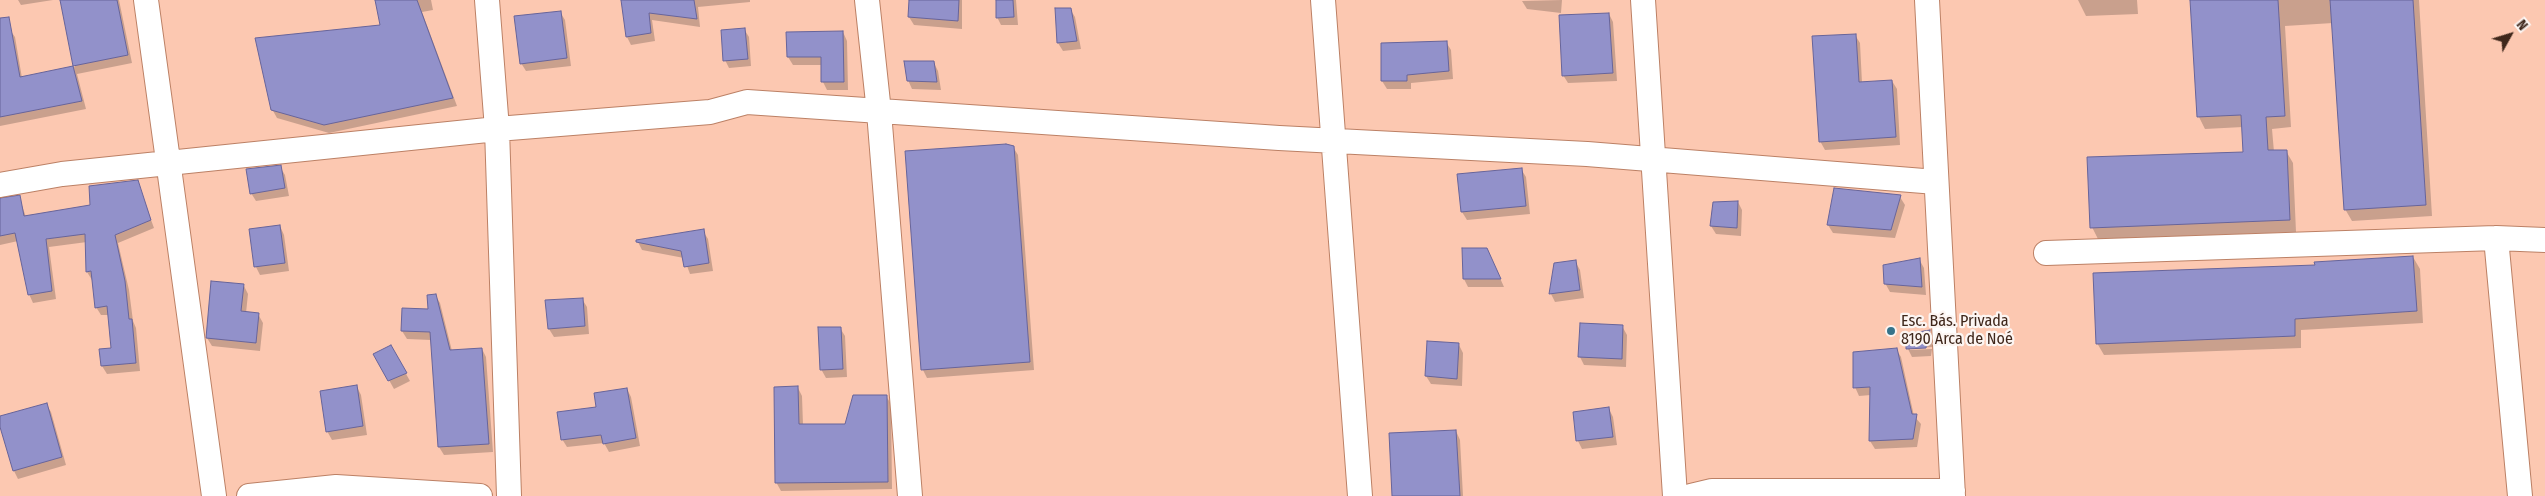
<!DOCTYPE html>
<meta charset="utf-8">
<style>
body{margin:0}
#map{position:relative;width:2545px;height:496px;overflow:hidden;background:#fcc8b1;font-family:"Fira Sans Condensed",sans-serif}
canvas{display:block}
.north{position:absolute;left:2485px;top:10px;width:50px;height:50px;-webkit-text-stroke:4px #fcf5f2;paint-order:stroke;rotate:51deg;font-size:14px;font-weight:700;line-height:20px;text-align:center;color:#3f271b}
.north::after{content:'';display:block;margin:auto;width:18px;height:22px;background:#3f271b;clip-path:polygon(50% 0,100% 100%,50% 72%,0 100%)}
</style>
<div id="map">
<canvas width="2545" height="496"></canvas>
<div class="north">N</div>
</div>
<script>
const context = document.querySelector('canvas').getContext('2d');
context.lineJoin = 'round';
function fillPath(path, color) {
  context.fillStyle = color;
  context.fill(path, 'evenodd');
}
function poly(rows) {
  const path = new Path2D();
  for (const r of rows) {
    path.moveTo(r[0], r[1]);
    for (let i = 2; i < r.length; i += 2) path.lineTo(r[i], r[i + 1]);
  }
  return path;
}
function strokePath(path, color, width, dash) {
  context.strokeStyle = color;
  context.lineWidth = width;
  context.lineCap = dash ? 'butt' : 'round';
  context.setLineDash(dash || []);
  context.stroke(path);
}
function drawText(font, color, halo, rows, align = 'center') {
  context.font = font + ' "Fira Sans Condensed",sans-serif';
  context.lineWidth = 4.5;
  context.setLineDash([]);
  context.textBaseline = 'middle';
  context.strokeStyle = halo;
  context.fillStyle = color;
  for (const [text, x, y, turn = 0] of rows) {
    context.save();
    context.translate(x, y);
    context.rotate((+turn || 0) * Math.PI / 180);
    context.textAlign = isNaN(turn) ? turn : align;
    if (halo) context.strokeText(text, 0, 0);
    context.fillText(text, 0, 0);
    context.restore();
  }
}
const shadow = poly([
 [18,0,53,0,21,5],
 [61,0,119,0,132,63,77,74,86,109,0,126,0,45,10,30,15,37,22,78,75,67],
 [376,0,431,0,433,10,422,12,457,106,329,133,277,118,272,109,382,27],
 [622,0,750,0,750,2,698,7,700,27,652,20,655,41,631,45,627,37],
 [910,0,962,0,962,29,914,25,909,17],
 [997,0,1016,0,1018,25,1001,25,997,17],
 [1562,0,1561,13,1527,9,1522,1],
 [2078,0,2137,0,2138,14,2086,16],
 [2192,0,2419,0,2432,216,2352,221,2345,209,2333,23,2285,26,2291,127,2272,129,2274,152,2286,151,2293,163,2296,232,2098,239,2092,227,2244,153,2243,127,2205,129,2199,117],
 [1070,9,1075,17,1081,49,1063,51,1058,43],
 [560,12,565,20,571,66,526,71,521,63],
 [1609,14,1613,22,1617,81,1568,83,1563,75],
 [744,29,749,37,751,66,729,68,725,60],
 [843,32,847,41,848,90,827,90,823,82,822,65,793,65,788,57],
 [1855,35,1860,43,1862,83,1892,81,1897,89,1900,145,1825,150,1820,141],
 [1446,42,1451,50,1453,79,1411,83,1411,89,1387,89,1382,81,1382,44],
 [934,63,938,71,941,90,912,89,908,80],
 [1013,147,1018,155,1034,370,927,378,923,370,906,152],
 [280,167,285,175,289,196,256,201,251,193],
 [1521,169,1526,177,1530,214,1467,220,1462,212,1458,175],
 [137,181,154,228,118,243,129,290,133,321,136,328,140,371,107,374,102,366,112,349,109,315,101,315,96,307,92,280,87,272,87,242,49,247,56,299,33,303,29,294,18,241,0,245,0,200,19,197,26,217,91,206],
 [1900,197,1905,205,1895,238,1833,233,1828,225],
 [1738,202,1742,210,1741,236,1716,234,1711,226],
 [280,226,284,235,289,271,260,275,256,267,251,230],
 [703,231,708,239,713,271,690,274,684,258,642,250,638,242],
 [1487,249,1504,287,1468,287,1464,279],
 [2413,257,2420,269,2423,323,2301,330,2301,348,2104,355,2097,343,2316,266],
 [1919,259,1924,268,1926,295,1890,292,1885,283],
 [1575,261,1580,270,1584,298,1555,302,1551,294],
 [244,286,248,294,246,313,258,314,263,323,260,351,212,346,207,338],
 [435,295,440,303,452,351,482,349,486,357,493,452,444,455,439,447,431,340,407,339,402,331,429,310],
 [582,299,587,307,589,334,554,337,549,329],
 [1622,326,1627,335,1626,367,1584,365,1580,357],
 [840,328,845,336,847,377,826,378,821,369],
 [1930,331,1934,339,1933,347,1910,348,1910,350,1932,349,1931,356,1912,357,1908,349,1908,335],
 [1459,345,1463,353,1462,386,1431,384,1426,376],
 [391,347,410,381,394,389,375,355],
 [1896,349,1901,357,1914,416,1921,424,1917,447,1875,449,1870,441,1871,395,1859,396,1855,387],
 [357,387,361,395,367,435,332,440,327,431],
 [798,388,802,396,803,425,846,425,886,396,891,404,892,489,781,491,776,482],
 [627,389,631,397,640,446,609,452,604,443,567,447,562,439,598,408],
 [46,404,51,412,66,465,18,479,14,471,0,417],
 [1609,409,1613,417,1617,445,1582,449,1578,441,1574,413],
 [1456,431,1460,440,1463,496,1394,496]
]);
const building = poly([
 [60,0,117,0,128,55,73,66,60,0],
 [375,0,417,0,453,98,324,125,271,110,255,38,380,25,375,0],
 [621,0,694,0,697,19,649,13,651,33,626,37,621,0],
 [909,0,959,0,958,21,908,17,909,0],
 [996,0,1013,0,1014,17,996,18,996,0],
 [2190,0,2278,0,2285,116,2266,117,2268,150,2287,150,2290,220,2090,228,2087,157,2243,152,2241,115,2197,117,2190,0],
 [2330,0,2413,0,2426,205,2344,210,2330,0],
 [1055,8,1071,8,1077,41,1057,43,1055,8],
 [561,11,567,58,520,64,514,16,561,11],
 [1609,13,1613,73,1562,76,1559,15,1609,13],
 [9,17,20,77,73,66,82,101,0,117,0,18,9,17],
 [745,28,748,59,723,61,721,30,745,28],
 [843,31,844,82,821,82,821,57,787,57,786,32,843,31],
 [1856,34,1859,82,1892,80,1896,137,1819,142,1812,36,1856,34],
 [1447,41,1449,71,1407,75,1407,81,1381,81,1381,43,1447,41],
 [904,61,934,61,937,82,907,81,904,61],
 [1006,144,1014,146,1030,362,921,370,905,151,1006,144],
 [281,165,285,188,250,194,246,169,281,165],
 [1522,168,1526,206,1461,212,1457,174,1522,168],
 [138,180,151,220,115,235,125,281,129,319,132,319,136,363,101,366,99,349,111,348,107,306,95,308,91,271,86,272,85,234,46,239,52,291,28,295,15,233,0,236,0,198,20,195,24,216,90,205,89,186,138,180],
 [1834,188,1901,195,1891,230,1827,225,1834,188],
 [1738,201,1737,228,1710,226,1713,202,1738,201],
 [280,225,285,263,254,267,249,229,280,225],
 [704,229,709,263,684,267,681,251,636,242,636,240,704,229],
 [1462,248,1487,248,1501,279,1463,279,1462,248],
 [2413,256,2417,311,2295,319,2295,336,2096,344,2093,273,2315,265,2314,262,2413,256],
 [1920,258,1922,287,1884,284,1883,265,1920,258],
 [1576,260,1580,290,1549,294,1554,263,1576,260],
 [211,281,244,284,241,311,259,313,256,343,206,338,211,281],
 [436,294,450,350,482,348,489,444,438,447,430,332,401,331,402,308,428,309,427,295,436,294],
 [583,298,585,326,548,329,545,300,583,298],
 [1580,323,1623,325,1622,359,1578,357,1580,323],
 [818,327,841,327,843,369,820,370,818,327],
 [1930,330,1926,348,1906,349,1906,334,1930,330],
 [1427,341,1459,343,1457,379,1425,376,1427,341],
 [391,345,407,373,388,381,373,354,391,345],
 [1897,348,1912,414,1917,414,1913,439,1869,441,1870,387,1853,388,1853,352,1897,348],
 [357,385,363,426,326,432,320,391,357,385],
 [798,386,799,424,845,424,853,395,887,395,888,482,775,483,774,387,798,386],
 [627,388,636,438,603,444,601,435,561,440,557,412,596,407,594,393,627,388],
 [47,403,62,457,13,471,0,427,0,416,47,403],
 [1609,407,1613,437,1576,441,1573,412,1609,407],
 [1456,430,1460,496,1392,496,1389,433,1456,430]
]);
const minor = poly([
 [146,0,214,496],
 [487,0,497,129,509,496],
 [867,0,879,112,910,496],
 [1323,0,1360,496],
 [1643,0,1675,496],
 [1927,0,1953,496],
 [0,185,62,174,497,129,710,112,747,102,1279,138,1587,154,1936,182],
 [2496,238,2520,496],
 [2046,253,2496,238,2545,240],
 [249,496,336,487,480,496],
 [1691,496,1712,491,1953,491]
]);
const markers = [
 [1891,331,5,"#36738a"]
];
const poiNames = [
 ["Esc. Bás. Privada",1901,322],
 ["8190 Arca de Noé",1901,340]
];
fillPath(shadow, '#0003');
fillPath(building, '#9291ca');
strokePath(building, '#67649a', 1);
strokePath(minor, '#bc8065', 26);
strokePath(minor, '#fff', 24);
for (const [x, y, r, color] of markers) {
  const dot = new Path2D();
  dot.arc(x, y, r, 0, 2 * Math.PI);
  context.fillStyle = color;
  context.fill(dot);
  strokePath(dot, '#fcf5f2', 2);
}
drawText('16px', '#3f271b', '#fcf5f2', poiNames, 'left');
</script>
